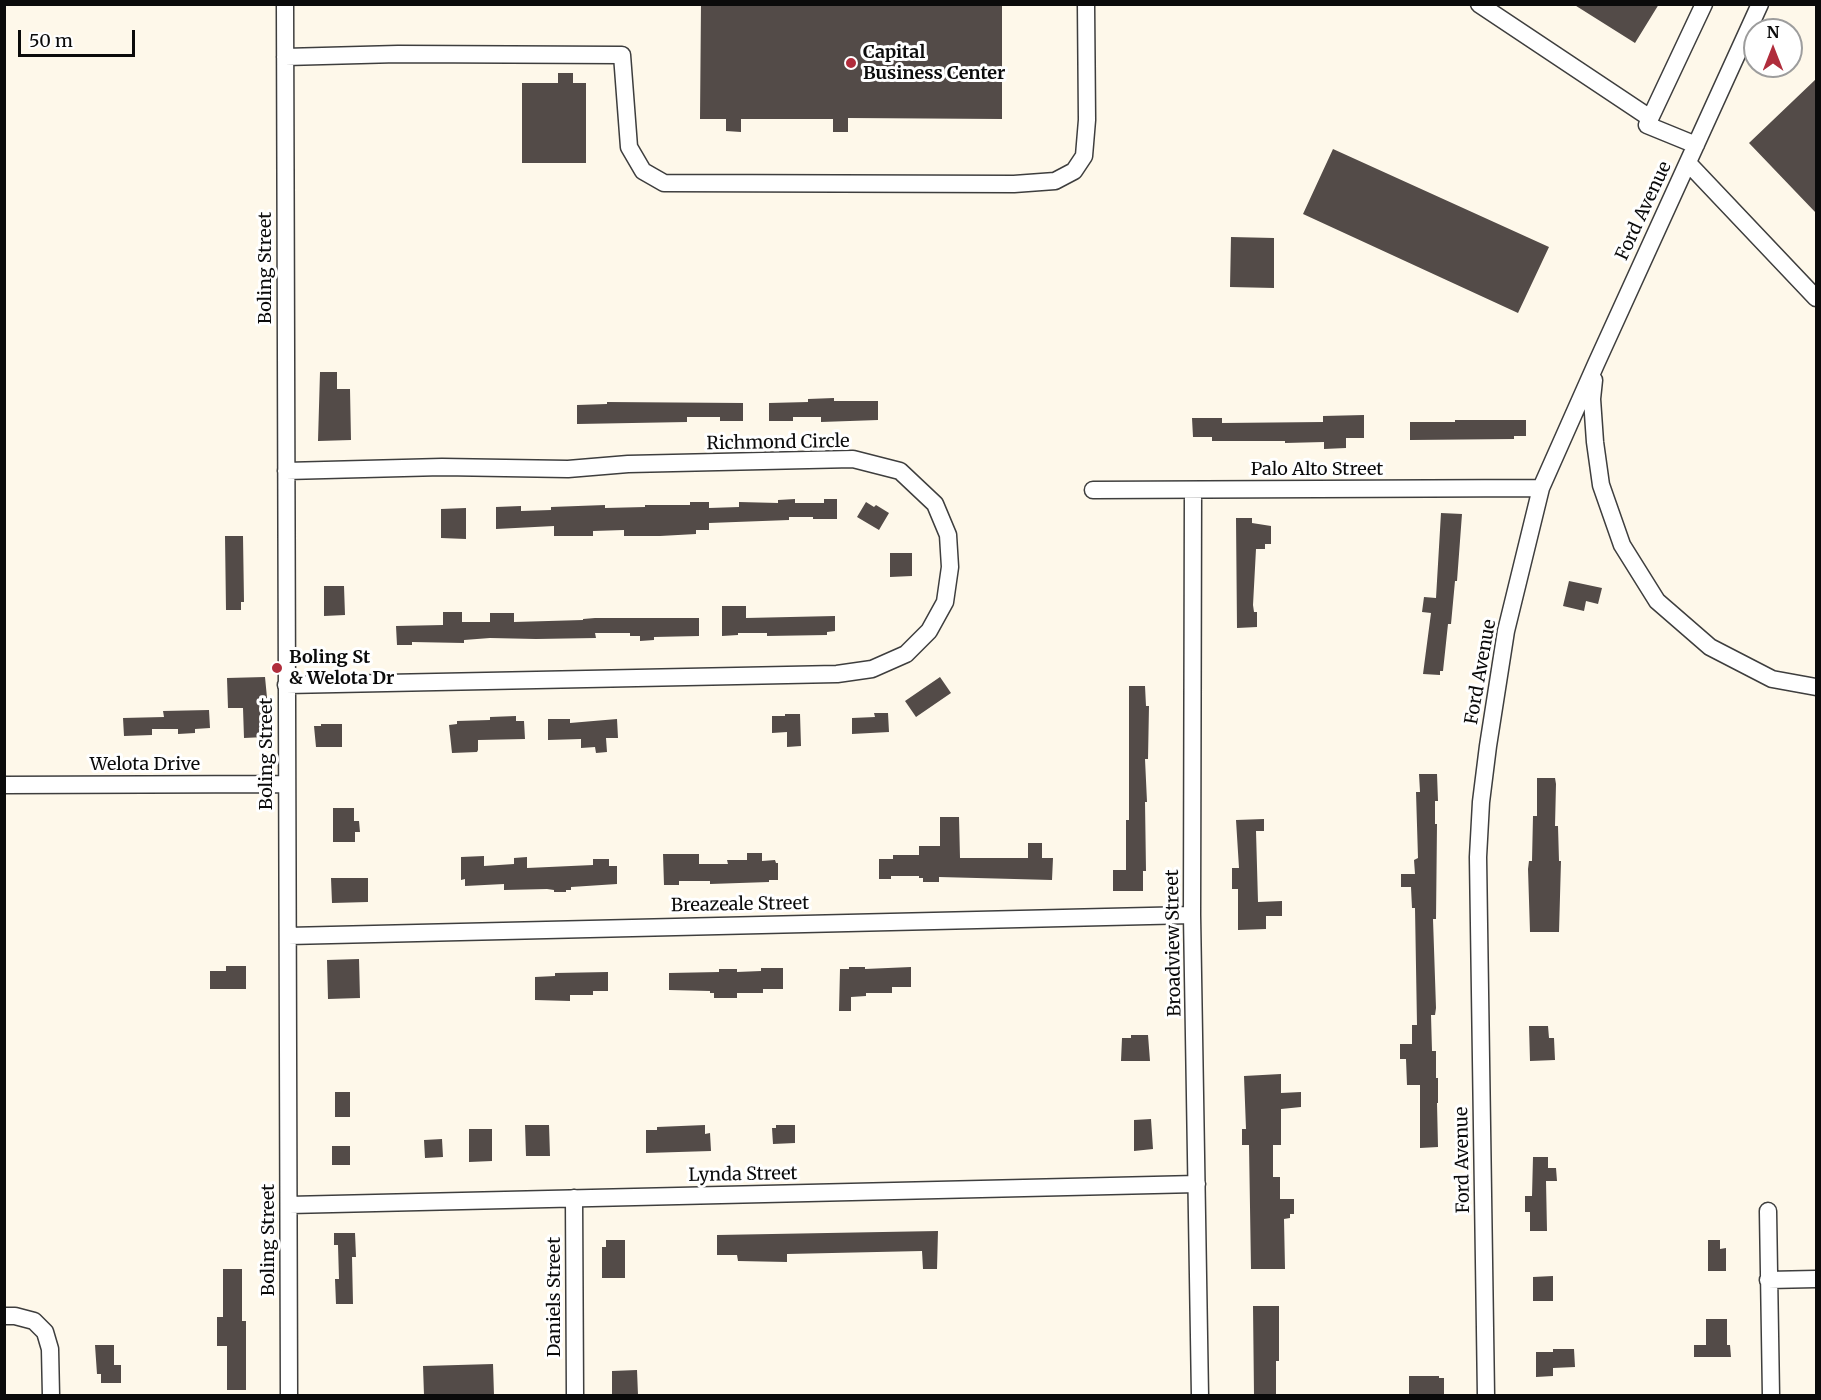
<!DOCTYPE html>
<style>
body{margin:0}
#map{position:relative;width:1821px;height:1400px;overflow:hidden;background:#fef8ea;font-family:Merriweather,serif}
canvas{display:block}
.frame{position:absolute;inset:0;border:6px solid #0b0b0b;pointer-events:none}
.north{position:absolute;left:1743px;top:18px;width:60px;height:60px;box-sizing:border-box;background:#fff;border:2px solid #9d9d9d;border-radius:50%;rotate:0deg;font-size:16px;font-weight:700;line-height:24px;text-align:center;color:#0b0b0b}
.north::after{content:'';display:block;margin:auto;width:21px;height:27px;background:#b02d3c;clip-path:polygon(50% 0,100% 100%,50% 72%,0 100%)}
.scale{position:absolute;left:18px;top:30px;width:117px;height:27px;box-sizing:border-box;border:3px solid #0b0b0b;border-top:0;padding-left:8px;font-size:18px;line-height:21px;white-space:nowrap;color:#0b0b0b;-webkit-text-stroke:4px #fff;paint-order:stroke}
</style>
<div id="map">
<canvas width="1821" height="1400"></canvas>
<div class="frame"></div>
<div class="north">N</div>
<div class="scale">50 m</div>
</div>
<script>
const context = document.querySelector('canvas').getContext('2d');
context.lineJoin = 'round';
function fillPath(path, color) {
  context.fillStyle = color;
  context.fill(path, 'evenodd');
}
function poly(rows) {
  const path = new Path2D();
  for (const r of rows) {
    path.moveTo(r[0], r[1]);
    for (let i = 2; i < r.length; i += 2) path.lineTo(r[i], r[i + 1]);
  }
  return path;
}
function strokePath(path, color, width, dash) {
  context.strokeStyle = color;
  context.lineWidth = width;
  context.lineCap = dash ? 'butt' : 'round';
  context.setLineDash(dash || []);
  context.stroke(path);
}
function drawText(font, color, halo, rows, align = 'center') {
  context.font = font + ' Merriweather,serif';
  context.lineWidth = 6;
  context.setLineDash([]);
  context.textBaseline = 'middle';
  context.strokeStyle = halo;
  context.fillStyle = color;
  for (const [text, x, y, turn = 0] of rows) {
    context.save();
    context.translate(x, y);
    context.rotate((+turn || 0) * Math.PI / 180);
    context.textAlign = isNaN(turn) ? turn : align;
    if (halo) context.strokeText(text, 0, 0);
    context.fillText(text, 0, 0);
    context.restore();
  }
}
const building = poly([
 [701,4,1002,4,1002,119,848,118,848,132,833,132,833,119,741,119,741,132,726,131,726,119,700,119],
 [1573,4,1659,4,1635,43],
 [558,73,573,73,573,83,586,83,586,163,522,163,522,83,558,83],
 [1816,79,1816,213,1749,143],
 [1333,149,1549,247,1518,313,1303,214],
 [1231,237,1274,238,1274,288,1230,287],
 [320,372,337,372,337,389,350,389,351,440,318,441],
 [834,398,834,401,878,401,878,420,821,422,821,417,793,417,793,421,769,421,769,403,808,402,808,399],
 [607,402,743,403,743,421,720,421,720,417,687,417,687,422,577,424,577,405,607,404],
 [1364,415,1364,438,1346,438,1346,448,1324,449,1324,442,1285,443,1285,441,1212,441,1212,437,1193,437,1192,418,1222,418,1222,423,1323,422,1323,416],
 [1455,420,1526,420,1526,436,1514,436,1514,439,1410,440,1410,422,1455,422],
 [795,499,795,503,824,503,824,499,837,499,837,519,813,519,813,517,789,517,789,520,709,523,709,530,696,530,696,534,660,536,624,536,624,530,593,531,593,536,554,536,554,526,496,529,496,507,521,506,521,511,551,510,551,507,605,505,605,508,645,507,645,505,690,505,690,502,709,502,709,508,739,507,739,502,778,503,778,500],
 [866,502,874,507,876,505,889,513,879,530,857,517],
 [466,508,466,539,441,538,441,509],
 [1441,513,1462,514,1457,581,1455,581,1451,624,1448,624,1443,671,1440,671,1440,675,1423,674,1431,613,1422,612,1424,597,1436,598],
 [1236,518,1252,518,1252,523,1271,526,1271,544,1265,544,1265,549,1256,549,1253,605,1254,612,1257,612,1257,627,1237,628],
 [225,536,243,536,244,602,241,602,241,610,226,610],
 [890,553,912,553,912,576,890,577],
 [1569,581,1602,588,1598,604,1586,601,1584,611,1563,606],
 [324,586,344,586,345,615,324,616],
 [722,606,746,606,746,618,835,616,835,631,827,632,827,635,767,636,767,633,738,633,738,635,722,636],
 [443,612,462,612,462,622,490,622,490,613,514,613,514,622,583,620,583,619,595,618,699,618,699,636,654,637,654,640,640,641,640,636,630,636,630,633,595,633,596,638,536,639,490,638,464,640,464,643,412,642,412,645,397,645,396,626,443,625],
 [265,677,268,708,265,708,265,737,244,738,243,708,228,708,227,678],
 [940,677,951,693,916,717,905,701],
 [1129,686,1145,686,1146,706,1149,706,1148,759,1145,759,1147,802,1145,802,1146,871,1143,871,1143,891,1113,891,1113,870,1126,870,1126,820,1129,820],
 [209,710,210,728,195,729,195,733,178,734,178,729,152,729,152,735,124,736,123,718,164,717,163,711],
 [874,713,888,713,889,732,852,734,852,718,875,717],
 [785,714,800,714,801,746,787,747,787,732,772,733,772,716,785,716],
 [516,716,516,721,524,721,525,739,478,740,478,750,477,752,452,753,449,725,457,724,457,721,490,720,490,717],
 [548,719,570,719,570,723,617,719,618,738,606,738,607,752,596,753,595,747,581,748,581,739,548,740],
 [321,724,342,724,342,747,316,747,314,726,321,726],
 [1419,774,1437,774,1438,801,1435,801,1435,824,1437,824,1436,919,1433,919,1436,1008,1435,1015,1431,1015,1432,1051,1436,1051,1436,1078,1438,1078,1438,1103,1437,1103,1438,1147,1420,1148,1420,1085,1407,1085,1406,1059,1400,1059,1400,1044,1412,1044,1412,1025,1417,1025,1415,908,1412,908,1411,887,1401,887,1401,874,1415,874,1414,860,1418,858,1416,792,1420,792],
 [1537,778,1555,778,1556,784,1555,826,1558,826,1559,861,1561,861,1559,932,1530,932,1528,869,1529,861,1532,861,1533,816,1537,816],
 [333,808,354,808,354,821,359,821,360,832,355,832,355,842,333,842],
 [940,817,959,817,960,858,1028,858,1028,843,1042,843,1042,858,1053,858,1052,880,939,877,939,882,923,882,923,878,919,878,919,876,891,876,891,879,879,879,879,859,893,859,893,855,919,855,919,846,940,846],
 [1264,819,1264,831,1256,831,1258,902,1282,901,1282,916,1266,916,1266,929,1238,930,1238,889,1232,889,1232,868,1239,868,1236,820],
 [747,853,762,853,762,861,775,860,776,863,778,863,778,880,769,880,769,882,710,884,710,881,679,881,679,885,664,885,663,854,699,854,699,864,728,864,727,860,747,860],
 [484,856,484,866,514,864,514,858,527,857,527,868,593,865,593,859,609,859,609,866,617,866,617,884,571,887,571,890,566,890,566,892,554,892,554,890,547,889,504,890,504,884,465,886,465,879,461,880,461,857],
 [331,878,368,878,368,902,332,903],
 [359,959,360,998,328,999,327,960],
 [226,966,246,966,246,989,210,989,210,971,226,971],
 [849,967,865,967,865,969,911,967,911,987,892,987,892,993,866,993,866,996,851,997,851,1011,839,1011,840,969,849,969],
 [761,968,783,968,783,989,763,989,763,993,737,993,737,998,714,998,714,993,710,993,710,991,669,990,669,973,719,972,719,969,737,969,737,972,761,971],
 [608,972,608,991,593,991,593,995,570,995,570,1001,535,1000,535,977,555,976,555,973],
 [1529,1026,1548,1026,1549,1038,1554,1038,1555,1060,1530,1061],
 [1131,1035,1148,1035,1150,1061,1121,1061,1122,1038,1131,1038],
 [1281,1074,1281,1093,1301,1092,1301,1107,1281,1109,1281,1145,1273,1145,1273,1177,1280,1177,1280,1199,1294,1199,1294,1214,1290,1214,1290,1218,1284,1219,1285,1269,1251,1269,1249,1145,1242,1145,1242,1129,1246,1129,1244,1076],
 [335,1092,350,1092,350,1117,335,1117],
 [1151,1119,1153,1149,1134,1151,1134,1120],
 [525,1125,549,1125,550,1156,526,1156],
 [705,1125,705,1134,710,1133,711,1151,646,1153,646,1130,657,1130,657,1127],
 [776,1125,795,1125,795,1143,773,1144,772,1128,776,1128],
 [469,1129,492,1129,492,1161,469,1162],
 [442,1139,443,1157,425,1158,424,1140],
 [332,1146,350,1146,350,1165,332,1165],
 [1533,1157,1548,1157,1548,1168,1556,1168,1557,1181,1546,1181,1547,1231,1530,1231,1530,1212,1525,1212,1525,1196,1532,1196],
 [938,1231,937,1269,923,1269,922,1251,787,1254,787,1262,738,1261,737,1255,717,1255,717,1235],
 [334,1233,355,1233,356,1257,352,1257,353,1304,336,1304,335,1279,339,1279,338,1245,334,1245],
 [606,1240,625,1240,625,1278,602,1278,602,1247,606,1247],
 [1708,1240,1720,1240,1720,1249,1726,1248,1726,1271,1708,1271],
 [223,1269,242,1269,242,1321,246,1321,246,1390,227,1390,227,1346,217,1346,217,1317,223,1317],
 [1553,1276,1553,1301,1533,1301,1533,1277],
 [1253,1306,1279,1306,1279,1361,1276,1361,1276,1395,1254,1395],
 [1706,1319,1727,1319,1727,1345,1730,1345,1731,1357,1694,1357,1694,1345,1706,1345],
 [95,1345,114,1345,114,1365,121,1365,121,1383,101,1383,101,1374,97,1374],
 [1553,1349,1574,1349,1575,1367,1553,1368,1553,1376,1536,1377,1536,1352,1553,1352],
 [493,1364,494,1395,424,1395,423,1366],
 [637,1370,638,1395,612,1395,612,1371],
 [1409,1376,1439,1376,1439,1378,1444,1378,1444,1395,1409,1395]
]);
const minor = poly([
 [285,4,289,1396],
 [1479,4,1650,118],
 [285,57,398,54,622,55,629,147,643,171,664,183,1014,184,1055,181,1074,171,1084,156,1087,120,1086,4],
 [1696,145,1647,125,1704,4],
 [1688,163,1816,298],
 [1594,380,1592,399,1595,442,1601,485,1622,545,1657,601,1710,647,1772,679,1816,687],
 [286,471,442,467,568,469,628,464,853,459,900,471,935,504,948,535,950,567,945,602,929,631,906,654,872,669,837,674,286,685],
 [1093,490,1541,488],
 [1193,490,1192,915,1200,1396],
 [4,785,286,784],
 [288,936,1192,915],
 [574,1198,575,1396],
 [289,1205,1197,1184],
 [1768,1211,1771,1396],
 [1768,1280,1816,1279],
 [4,1316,15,1316,34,1321,45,1332,50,1349,51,1396],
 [1486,1396,1478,857,1481,802,1488,746,1506,631,1541,488,1596,364,1760,4]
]);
const markers = [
 [851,63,6,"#b02d3c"],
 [277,668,6,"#b02d3c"]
];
const poiNames = [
 ["Capital",863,53],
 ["Business Center",863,74],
 ["Boling St",289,658],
 ["& Welota Dr",289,679]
];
const streetNames = [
 ["Ford Avenue",1644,211,-65],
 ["Boling Street",266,268,-90],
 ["Richmond Circle",778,443,-1],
 ["Palo Alto Street",1317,470],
 ["Ford Avenue",1481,672,-80],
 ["Boling Street",267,754,-90],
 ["Welota Drive",145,765],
 ["Breazeale Street",740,905,-1],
 ["Broadview Street",1174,943,-91],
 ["Ford Avenue",1463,1160,-91],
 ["Lynda Street",743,1175,-1],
 ["Boling Street",269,1240,-90],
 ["Daniels Street",555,1297,-90]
];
fillPath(building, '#534b48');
strokePath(minor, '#3e3e3e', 19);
strokePath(minor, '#fff', 16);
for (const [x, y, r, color] of markers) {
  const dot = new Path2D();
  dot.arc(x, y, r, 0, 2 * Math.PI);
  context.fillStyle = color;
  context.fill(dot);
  strokePath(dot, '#fff', 2);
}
drawText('bold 18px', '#0b0b0b', '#fff', poiNames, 'left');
drawText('18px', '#0b0b0b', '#fff', streetNames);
</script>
